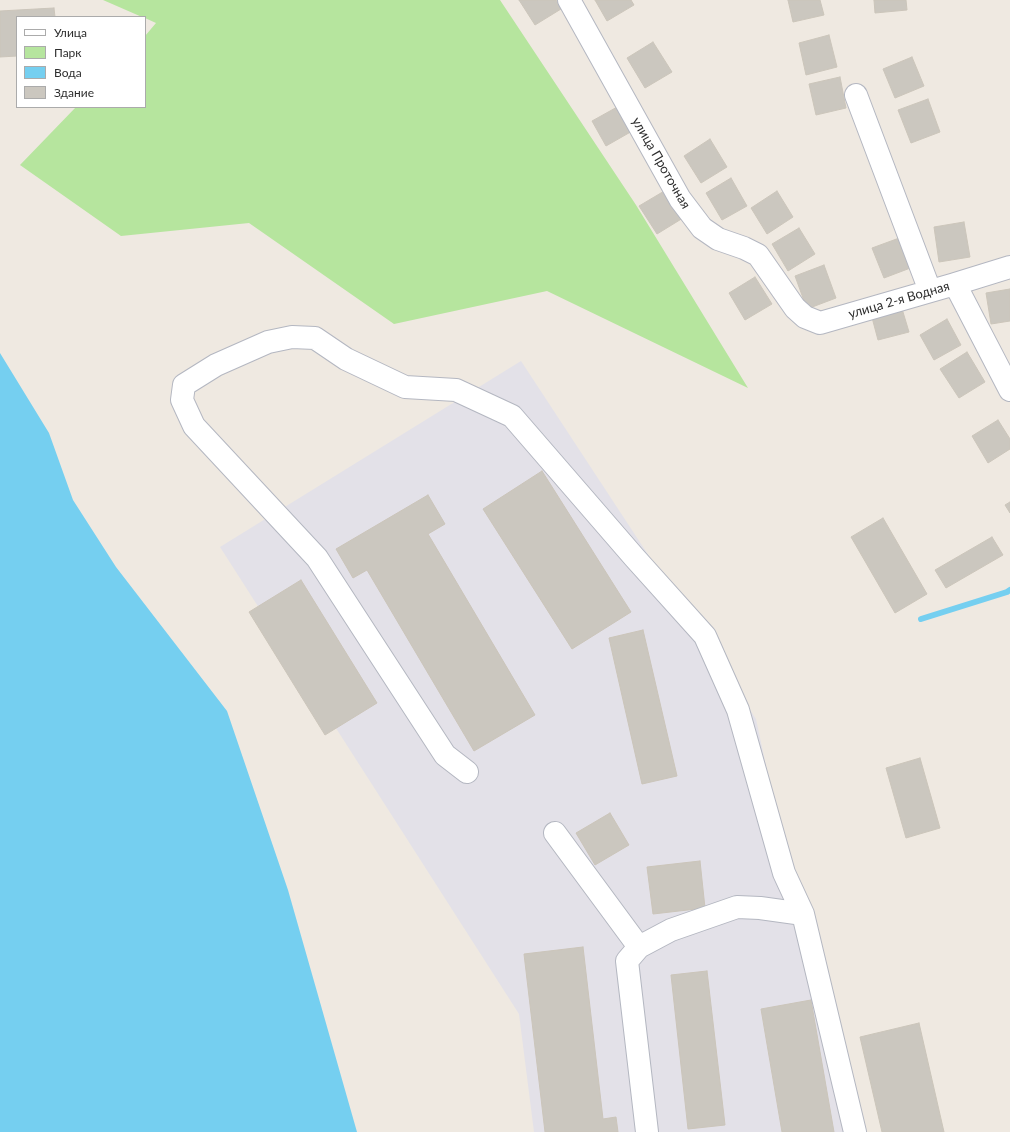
<!DOCTYPE html>
<meta charset="utf-8">
<style>
body{margin:0}
#map{position:relative;width:1010px;height:1132px;overflow:hidden;background:#efe9e1;font-family:Lato,sans-serif}
canvas{display:block}
.legend{position:absolute;left:16px;top:16px;width:130px;height:92px;box-sizing:border-box;background:#fff;border:1px solid #ababab;margin:0;padding:5px 7px;list-style:none;font-size:12px;color:#2e2e2e}
.legend li{display:flex;align-items:center;gap:8px;height:20px}
.legend b{width:20px;border:1px solid #ababab}
</style>
<div id="map">
<canvas width="1010" height="1132"></canvas>
<ul class="legend">
<li><b style="height:5px;background:#fff"></b>Улица</li>
<li><b style="height:11px;background:#b6e59e"></b>Парк</li>
<li><b style="height:11px;background:#75cff0"></b>Вода</li>
<li><b style="height:11px;background:#cbc7bf"></b>Здание</li>
</ul>
</div>
<script>
const context = document.querySelector('canvas').getContext('2d');
context.lineJoin = 'round';
function fillPath(path, color) {
  context.fillStyle = color;
  context.fill(path, 'evenodd');
}
function poly(rows) {
  const path = new Path2D();
  for (const r of rows) {
    path.moveTo(r[0], r[1]);
    for (let i = 2; i < r.length; i += 2) path.lineTo(r[i], r[i + 1]);
  }
  return path;
}
function strokePath(path, color, width, dash) {
  context.strokeStyle = color;
  context.lineWidth = width;
  context.lineCap = dash ? 'butt' : 'round';
  context.setLineDash(dash || []);
  context.stroke(path);
}
function drawText(font, color, halo, rows, align = 'center') {
  context.font = font + ' Lato,sans-serif';
  context.lineWidth = 3;
  context.setLineDash([]);
  context.textBaseline = 'middle';
  context.strokeStyle = halo;
  context.fillStyle = color;
  for (const [text, x, y, turn = 0] of rows) {
    context.save();
    context.translate(x, y);
    context.rotate((+turn || 0) * Math.PI / 180);
    context.textAlign = isNaN(turn) ? turn : align;
    if (halo) context.strokeText(text, 0, 0);
    context.fillText(text, 0, 0);
    context.restore();
  }
}
const industrial = poly([
 [521,361,756,719,844,1132,534,1132,519,1014,220,547]
]);
const green = poly([
 [103,0,500,0,636,205,748,388,547,291,394,324,249,223,121,236,20,165,76,107,145,107,145,36,156,23,145,18,145,17,142,17]
]);
const water = poly([
 [0,353,49,433,73,500,116,567,227,711,288,890,357,1132,0,1132]
]);
const stream = poly([
 [921,619,1007,592,1010,590]
]);
const building = poly([
 [519,0,556,0,561,9,535,25,519,0],
 [595,0,631,0,634,5,607,21,595,0],
 [788,0,820,0,824,15,793,22,788,0],
 [874,0,906,0,907,10,875,13,874,0],
 [54,8,55,17,17,17,17,56,0,57,0,11,54,8],
 [829,35,837,67,806,75,799,43,829,35],
 [653,42,672,72,645,88,627,58,653,42],
 [912,57,924,86,895,98,883,69,912,57],
 [840,77,846,108,816,115,809,84,840,77],
 [928,99,940,132,911,143,898,110,928,99],
 [619,106,634,130,606,146,592,121,619,106],
 [710,139,727,167,701,183,684,156,710,139],
 [731,178,747,206,722,220,706,193,731,178],
 [666,190,683,218,657,234,639,206,666,190],
 [777,191,793,217,767,234,751,208,777,191],
 [964,222,970,257,939,262,934,227,964,222],
 [799,228,815,254,788,271,772,244,799,228],
 [902,237,913,267,884,278,872,248,902,237],
 [824,265,836,298,807,309,795,276,824,265],
 [755,277,772,304,745,320,729,293,755,277],
 [1010,289,1010,321,991,324,986,293,1010,289],
 [900,302,909,332,878,340,870,310,900,302],
 [947,319,961,345,934,360,920,335,947,319],
 [967,352,985,382,959,398,940,369,967,352],
 [998,420,1010,439,1010,449,988,463,972,436,998,420],
 [542,471,631,612,572,649,483,509,542,471],
 [428,495,445,524,428,534,535,715,474,751,367,570,353,578,336,549,428,495],
 [1010,502,1010,513,1005,505,1010,502],
 [883,518,927,594,895,613,851,537,883,518],
 [992,537,1003,555,946,588,935,570,992,537],
 [301,580,377,703,325,735,249,612,301,580],
 [643,630,677,776,642,784,609,638,643,630],
 [920,758,940,828,906,838,886,768,920,758],
 [610,813,629,845,595,865,576,833,610,813],
 [700,861,705,908,653,914,647,867,700,861],
 [583,947,603,1119,616,1117,618,1132,545,1132,524,954,583,947],
 [707,971,725,1125,688,1129,671,975,707,971],
 [811,1000,834,1132,782,1132,761,1009,811,1000],
 [919,1023,944,1132,882,1132,860,1037,919,1023]
]);
const minor = poly([
 [569,0,680,199,702,228,718,239,744,248,758,255,795,308,805,317,820,323,955,284,1010,390],
 [856,95,930,291],
 [955,284,1010,267],
 [467,772,445,755,317,558,194,426,182,400,184,385,216,365,268,342,292,337,315,338,346,359,405,387,456,390,512,416,634,557,705,636,738,710,784,873,803,914,855,1132],
 [555,833,639,947],
 [647,1132,627,961,639,947,671,930,737,907,760,908,803,914]
]);
const streetNames = [
 ["улица Проточная",661,163,60],
 ["улица 2-я Водная",899,300,-16]
];
fillPath(industrial, '#e3e1e8');
fillPath(green, '#b6e59e');
fillPath(water, '#75cff0');
strokePath(stream, '#75cff0', 6);
fillPath(building, '#cbc7bf');
strokePath(building, '#cbc5ba', 1);
strokePath(minor, '#b4b7c1', 24);
strokePath(minor, '#fff', 22);
drawText('13px', '#2e2e2e', '#fff', streetNames);
</script>
